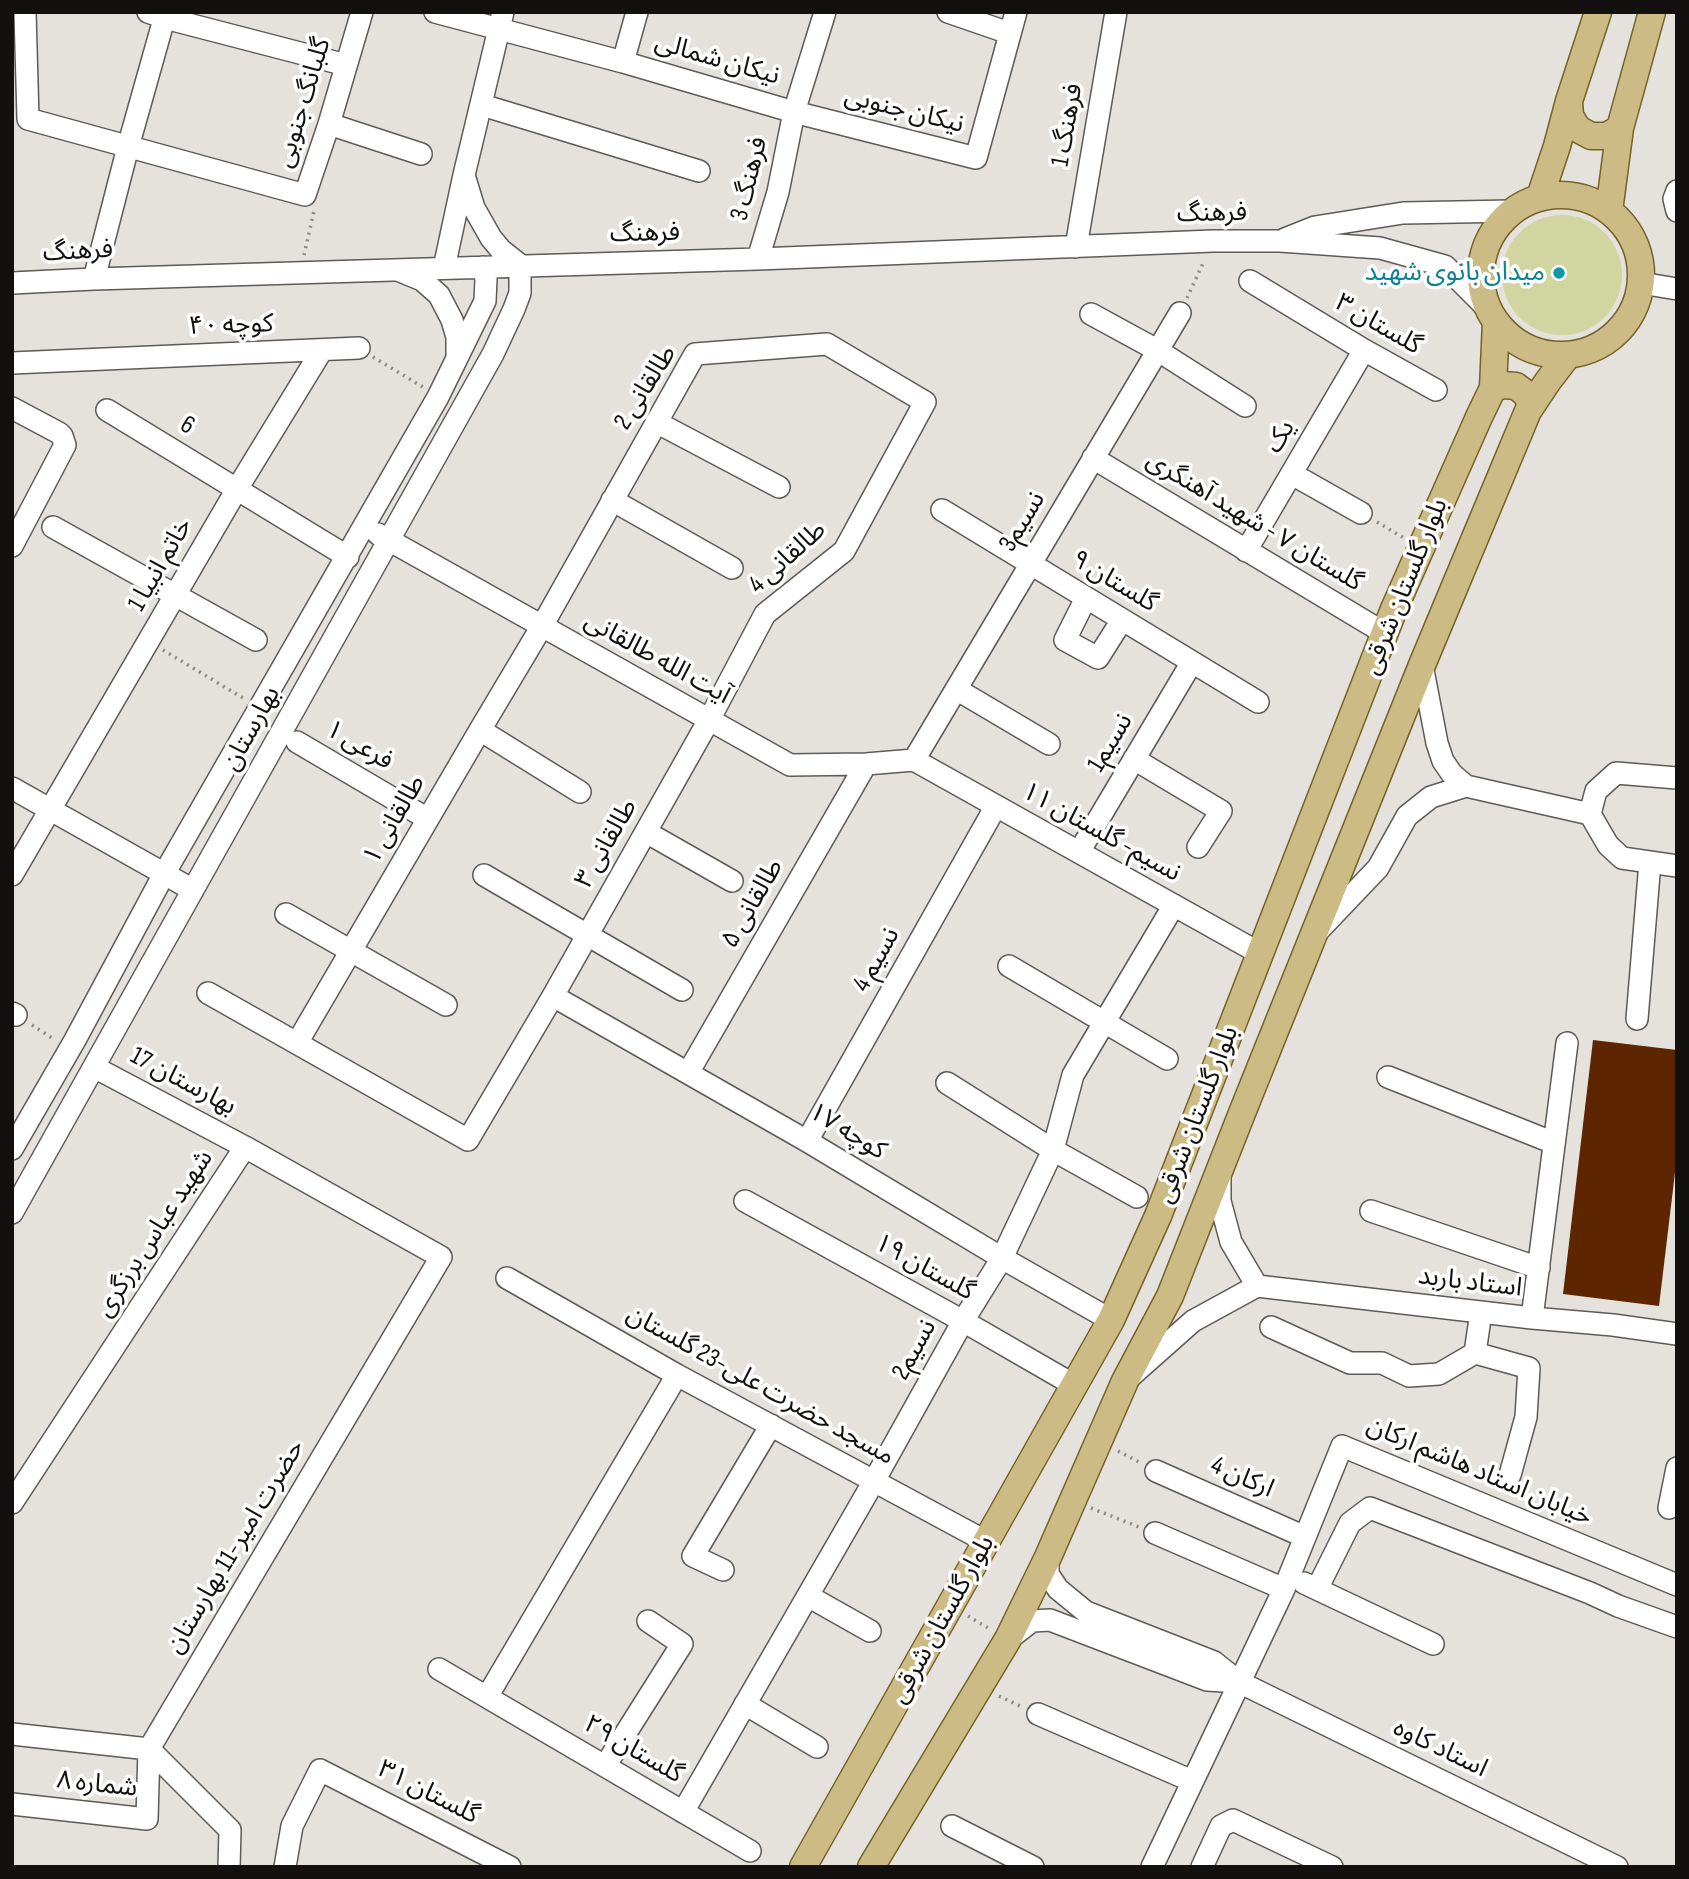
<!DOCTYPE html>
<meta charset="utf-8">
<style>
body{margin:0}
#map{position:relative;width:1689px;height:1879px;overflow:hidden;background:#e5e1dd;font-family:"Sofia Sans Condensed",sans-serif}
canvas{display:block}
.frame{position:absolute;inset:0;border:14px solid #12110f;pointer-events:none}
</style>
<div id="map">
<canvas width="1689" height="1879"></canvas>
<div class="frame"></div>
</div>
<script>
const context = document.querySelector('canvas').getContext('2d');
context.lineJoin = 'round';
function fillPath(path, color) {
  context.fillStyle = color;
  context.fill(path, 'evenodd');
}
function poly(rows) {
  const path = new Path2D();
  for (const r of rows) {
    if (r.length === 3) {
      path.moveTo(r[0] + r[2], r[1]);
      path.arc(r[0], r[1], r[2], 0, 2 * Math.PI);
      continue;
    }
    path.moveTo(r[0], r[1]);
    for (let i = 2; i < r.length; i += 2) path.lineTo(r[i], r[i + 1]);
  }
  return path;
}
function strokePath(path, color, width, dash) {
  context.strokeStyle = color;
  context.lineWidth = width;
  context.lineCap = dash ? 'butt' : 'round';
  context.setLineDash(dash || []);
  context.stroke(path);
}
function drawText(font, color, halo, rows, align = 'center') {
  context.font = font + ' "Sofia Sans Condensed","Noto Sans Arabic",sans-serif';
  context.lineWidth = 7;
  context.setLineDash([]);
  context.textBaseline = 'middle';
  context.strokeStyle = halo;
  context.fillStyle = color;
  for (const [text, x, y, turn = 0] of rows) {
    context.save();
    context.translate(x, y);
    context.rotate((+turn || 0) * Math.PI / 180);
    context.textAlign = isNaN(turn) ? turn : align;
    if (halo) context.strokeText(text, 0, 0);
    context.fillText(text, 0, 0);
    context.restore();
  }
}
const green = poly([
 [1562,275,60]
]);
const building = poly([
 [1593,1040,1677,1050,1677,1156,1659,1306,1563,1294]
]);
const path = poly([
 [304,255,314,211],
 [1187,298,1204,261],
 [373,357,423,387],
 [1377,522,1404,538],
 [163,650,243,698],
 [32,1025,55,1040],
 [1118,1451,1139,1462],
 [1091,1508,1139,1527],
 [968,1616,988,1628],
 [999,1696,1020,1706]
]);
const minor = poly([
 [25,12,28,119,305,195,329,124,362,12],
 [148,12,165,18,346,65],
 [435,12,623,62,794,112,976,158,1016,12],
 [948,12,1009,33],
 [623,62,637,12],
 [482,105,699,171],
 [329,124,421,154],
 [464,175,503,12],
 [1677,191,1674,199,1677,211],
 [1285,239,1315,227,1403,213,1512,211],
 [1076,247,1116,12],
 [758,259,778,192,794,112,825,12],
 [400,271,422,280,439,295,452,320,457,337,457,356],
 [94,279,128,147,166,12],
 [1250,281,1364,350,1436,390],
 [12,283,94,279,758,259,1213,241,1280,241,1380,248,1445,266,1488,309],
 [1641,283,1677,289],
 [1091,314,1157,350,1245,406],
 [12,363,359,348],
 [12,408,59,433,62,436,65,445,12,546],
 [107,410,348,557],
 [656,422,779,487],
 [1093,458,1386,634],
 [1292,474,1361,513],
 [612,500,732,568],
 [942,510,1258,702],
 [53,527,256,640],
 [378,534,790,765,866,764,914,760],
 [1246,551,1364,350],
 [1086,598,1065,640,1098,658,1122,620],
 [1422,665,1437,743,1443,761,1452,774,1466,786,1590,814],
 [956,689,1049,744],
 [480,730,580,792],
 [297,742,428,819],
 [1134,759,1221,811,1198,847],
 [914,760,1180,313],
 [914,760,1261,954],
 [1677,778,1616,773,1596,791,1590,814,1608,845,1622,858,1677,866],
 [12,788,193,890],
 [646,832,732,881],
 [1079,852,1192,662],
 [12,875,237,489,322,350],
 [484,875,682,990],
 [286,914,446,1005],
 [1318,931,1378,868,1407,816,1431,797,1466,786],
 [1009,966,1167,1059],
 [208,993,468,1140,553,996,709,720,765,614,844,551,925,402,827,344,695,354,542,626,480,730,297,1043],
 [553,996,807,1141,1002,1258,1111,1320],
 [12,1013,16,1015],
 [1637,1019,1650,862],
 [94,1067,245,1147],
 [688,1073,866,764],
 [1388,1077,1554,1143],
 [947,1083,1053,1150,1137,1197],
 [807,1141,996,806],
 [12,1149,75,1040,164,874,438,397,485,301,486,279,483,267],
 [1220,1174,1220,1201,1231,1242,1257,1286],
 [745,1201,963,1321,1074,1385],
 [1371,1211,1539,1268],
 [12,1213,493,354,514,309,520,293,520,265,501,250,491,238,474,208,464,175,444,268],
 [507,1278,677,1375,987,1542],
 [1257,1286,1532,1318,1613,1325,1677,1334],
 [1532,1318,1567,1043],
 [1271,1327,1350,1363,1382,1363,1409,1376,1439,1374,1475,1353,1481,1312],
 [1475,1353,1529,1368,1526,1417,1510,1475],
 [1131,1376,1193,1321,1257,1286],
 [1156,1471,1305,1537],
 [12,1503,245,1147,441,1257,149,1749,12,1734],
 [1669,1508,1677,1468],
 [1155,1533,1284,1589],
 [1048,1557,1048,1574,1058,1589,1086,1612,1214,1662,1239,1682,1617,1867],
 [723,1570,693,1556,771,1425],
 [1304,1583,1433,1644],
 [1317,1589,1350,1523,1370,1508,1590,1593,1618,1606,1677,1627],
 [808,1596,870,1631],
 [1010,1638,1032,1621,1050,1620,1207,1680,1239,1682],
 [439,1669,750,1851],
 [487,1697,677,1375],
 [745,1704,817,1747],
 [1038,1714,1192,1781],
 [149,1749,230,1830,229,1867],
 [605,1766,682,1644,648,1621],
 [12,1804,147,1819,149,1749],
 [683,1812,874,1481,963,1321,1002,1258,1053,1150,1073,1075,1174,905],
 [952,1826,1033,1867],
 [285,1867,292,1826,320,1770,510,1867],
 [1152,1867,1284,1589,1342,1446,1677,1585],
 [1202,1867,1221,1826,1233,1820,1332,1867]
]);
const major = poly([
 [1569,101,1570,116,1578,129,1591,136,1607,136,1620,128],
 [1561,275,80],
 [1540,197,1557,146,1569,101,1598,12],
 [1609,211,1620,128,1652,12],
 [1493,388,1503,385,1516,386,1525,393,1532,404],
 [803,1867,1111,1320,1158,1216,1394,609,1479,417,1493,388,1496,322],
 [871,1867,1008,1639,1048,1557,1125,1381,1170,1296,1242,1113,1422,665,1528,411,1548,381,1568,355]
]);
const markers = [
 [1559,273,7,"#0f9aa8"]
];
const streetNames = [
 ["نیکان شمالی",717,60,16],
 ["گلبانگ جنوبی",304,103,-73],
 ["نیکان جنوبی",904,111,14],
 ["فرهنگ 1",1068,125,-80],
 ["فرهنگ 3",750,179,-76],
 ["فرهنگ",1212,214,-1],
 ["فرهنگ",645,234,-1],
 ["فرهنگ",78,252,-3],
 ["گلستان ۳",1378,325,30],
 ["کوچه ۴۰",231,326,-2],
 ["طالقانی 2",646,388,-58],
 ["6",187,426,31],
 ["یک",1281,437,-60],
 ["نسیم3",1023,522,-59],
 ["گلستان ۷ - شهید آهنگری",1254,522,31],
 ["طالقانی 4",788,558,-42],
 ["خاتم انبیا 1",161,565,-60],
 ["گلستان ۹",1114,582,31],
 ["بلوار گلستان شرقی",1406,587,-68],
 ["آیت الله طالقانی",657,659,29],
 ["بهارستان",252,729,-61],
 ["نسیم1",1111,743,-59],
 ["فرعی ۱",359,746,30],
 ["طالقانی ۱",395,820,-60],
 ["نسیم- گلستان ۱۱",1101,833,29],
 ["طالقانی ۳",607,844,-60],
 ["طالقانی ۵",753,904,-60],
 ["نسیم 4",877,960,-61],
 ["بهارستان 17",183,1082,28],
 ["بلوار گلستان شرقی",1198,1115,-69],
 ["کوچه ۱۷",847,1132,31],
 ["شهید عباس برزگری",155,1234,-57],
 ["گلستان ۱۹",924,1268,29],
 ["استاد باربد",1470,1283,7],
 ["نسیم2",915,1350,-61],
 ["مسجد حضرت علی-23 گلستان",760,1386,29],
 ["خیابان استاد هاشم ارکان",1479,1472,23],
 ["ارکان 4",1242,1478,24],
 ["حضرت امیر-11 بهارستان",236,1547,-59],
 ["بلوار گلستان شرقی",943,1620,-61],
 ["استاد کاوه",1440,1749,26],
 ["گلستان ۲۹",633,1750,30],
 ["شماره ۸",97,1785,6],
 ["گلستان ۳۱",428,1793,27]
];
const cultureNames = [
 ["میدان بانوی شهید",1545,273]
];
fillPath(green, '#d1d6a1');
fillPath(building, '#5d2600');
strokePath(minor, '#5e5a57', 24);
strokePath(major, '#756228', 29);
strokePath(path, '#8c8a87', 3.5, [2, 5]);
strokePath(minor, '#fff', 21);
strokePath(major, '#cdbb86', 26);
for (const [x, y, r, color] of markers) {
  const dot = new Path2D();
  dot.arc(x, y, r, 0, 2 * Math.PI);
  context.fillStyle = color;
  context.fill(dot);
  strokePath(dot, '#fff', 2.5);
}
drawText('26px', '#12110f', '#fff', streetNames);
drawText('26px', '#0d838f', '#fff', cultureNames, 'right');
</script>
